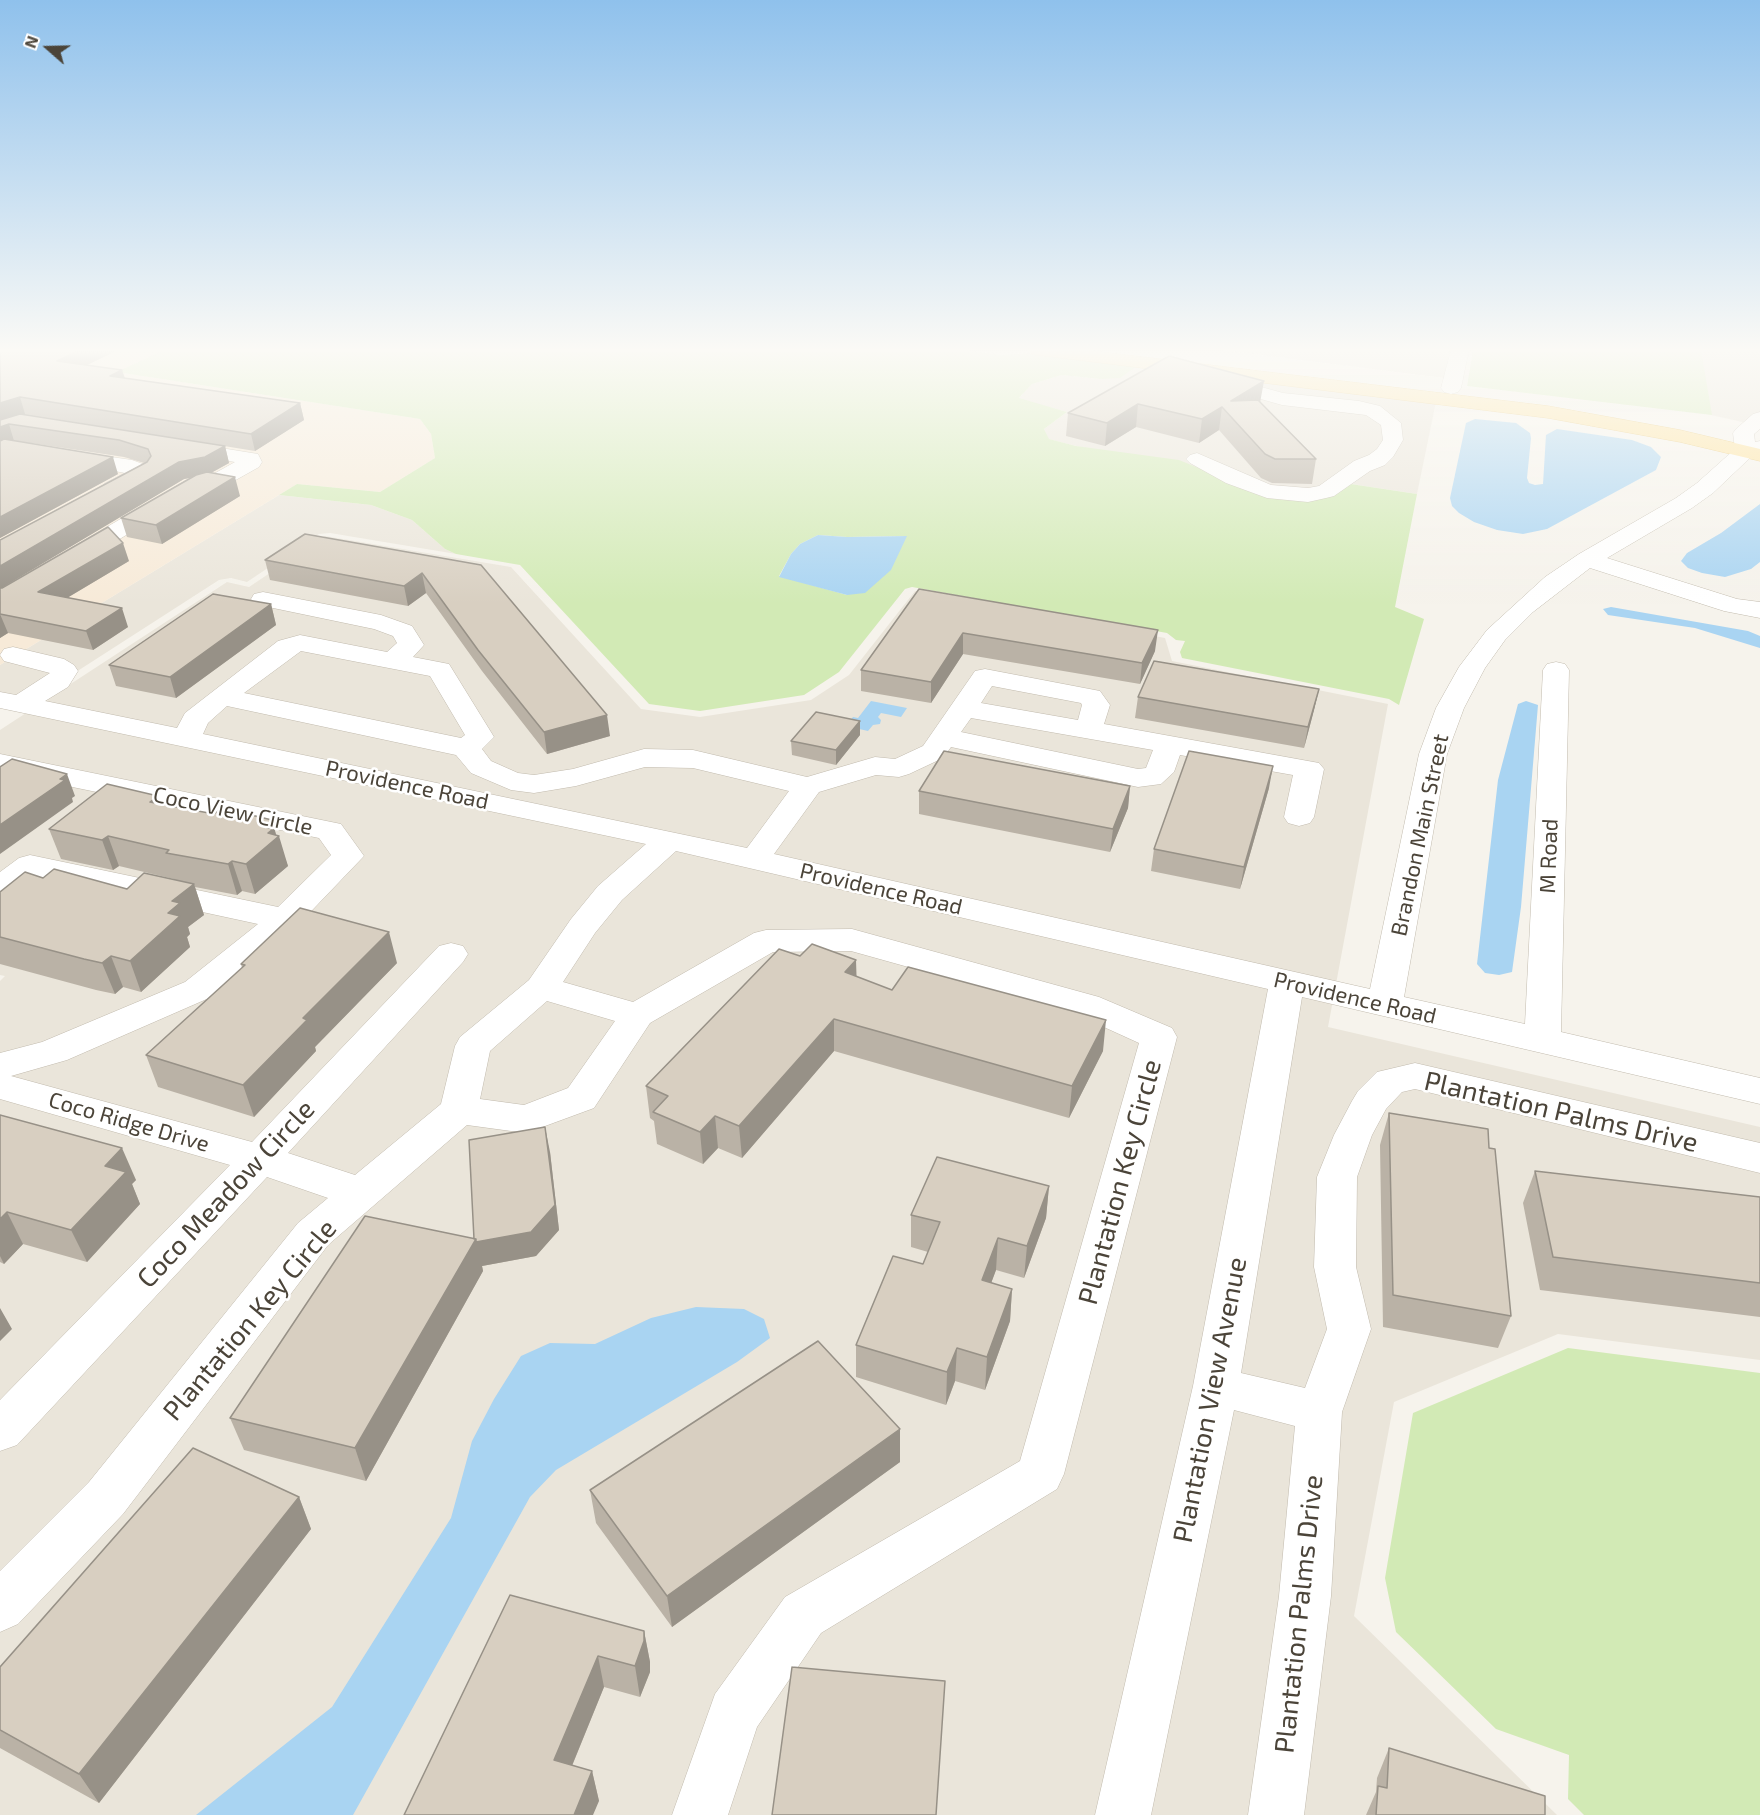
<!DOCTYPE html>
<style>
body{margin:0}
#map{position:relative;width:1760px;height:1815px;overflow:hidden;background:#f6f3ec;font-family:"Exo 2",sans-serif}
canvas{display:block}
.north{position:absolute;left:18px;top:18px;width:60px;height:60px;-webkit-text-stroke:4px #fff;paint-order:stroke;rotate:290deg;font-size:16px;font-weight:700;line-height:24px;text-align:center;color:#4b4439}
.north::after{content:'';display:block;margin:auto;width:21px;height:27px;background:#4b4439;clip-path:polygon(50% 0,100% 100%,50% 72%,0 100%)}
</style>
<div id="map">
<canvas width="1760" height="1815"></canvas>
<div class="north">N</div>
</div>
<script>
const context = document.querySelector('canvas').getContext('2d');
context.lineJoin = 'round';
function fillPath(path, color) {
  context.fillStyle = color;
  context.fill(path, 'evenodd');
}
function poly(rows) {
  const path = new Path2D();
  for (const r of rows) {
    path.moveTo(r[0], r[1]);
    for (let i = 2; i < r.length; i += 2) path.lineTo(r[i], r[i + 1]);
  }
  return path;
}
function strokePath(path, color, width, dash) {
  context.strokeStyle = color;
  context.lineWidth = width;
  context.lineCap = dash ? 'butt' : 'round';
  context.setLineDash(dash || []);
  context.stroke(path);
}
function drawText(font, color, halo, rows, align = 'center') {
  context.font = font + ' "Exo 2",sans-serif';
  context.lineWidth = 5;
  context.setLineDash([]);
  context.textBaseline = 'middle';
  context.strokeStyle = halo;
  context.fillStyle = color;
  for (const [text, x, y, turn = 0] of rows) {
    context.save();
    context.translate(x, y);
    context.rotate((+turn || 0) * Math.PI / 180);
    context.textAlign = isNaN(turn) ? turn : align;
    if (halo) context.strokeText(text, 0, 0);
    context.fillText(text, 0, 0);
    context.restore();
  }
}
const residential = poly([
 [1222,350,1450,350,1444,378],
 [1479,350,1760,350,1760,426,1689,410],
 [1137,366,1436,402,1417,494,1344,483,1311,496,1076,446,1048,439,1044,429,1067,412,1018,399,1032,384,1062,375,1100,379],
 [279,495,371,505,412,520,445,549,456,554,330,533,319,534,247,582,231,578,219,580,34,699,0,692,0,665],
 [325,536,511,567,641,709,700,717,811,700,849,675,915,591,1165,638,1172,661,1388,704,1328,1027,1760,1127,1760,1360,1558,1334,1394,1402,1354,1616,1557,1815,0,1815,0,981,5,976,0,975,0,730,227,582,249,587]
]);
const commercial = poly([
 [0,350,164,350,118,372,420,419,431,434,435,458,380,492,297,484,0,665]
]);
const green = poly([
 [164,350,965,350,1003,355,1029,353,1137,366,1120,378,1100,379,1062,375,1032,384,1019,398,1067,412,1044,429,1049,439,1076,446,1179,460,1238,484,1311,496,1344,483,1417,494,1395,607,1424,619,1399,705,1389,699,1182,658,1180,652,1185,641,1176,640,1167,633,912,587,905,589,839,672,804,695,700,711,649,704,520,565,456,554,445,549,412,520,371,505,279,495,297,484,380,492,435,458,431,434,420,419,117,372],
 [818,535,847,537,906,536,847,595,779,576,791,554,800,544],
 [1473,350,1701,350,1712,415,1467,386],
 [1568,1348,1760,1373,1760,1815,1584,1815,1568,1799,1569,1755,1496,1729,1396,1632,1385,1578,1413,1413]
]);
const water = poly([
 [1475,419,1516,423,1530,433,1531,438,1527,478,1529,483,1535,485,1543,484,1546,435,1557,429,1632,440,1651,447,1661,457,1656,470,1547,529,1523,534,1497,530,1474,522,1459,513,1452,506,1450,498,1466,423],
 [1760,504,1760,562,1751,569,1725,577,1702,573,1688,568,1681,561,1687,553,1721,533],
 [818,535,847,537,907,536,891,570,865,593,847,595,779,577,791,554,800,544],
 [1611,607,1748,631,1760,636,1760,648,1695,628,1608,615,1603,609],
 [871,701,907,708,901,717,881,713,878,717,881,720,880,724,873,725,868,731,846,726,853,717,858,718],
 [1526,701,1538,705,1521,907,1512,972,1499,975,1485,973,1477,964,1498,780,1518,704],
 [696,1307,744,1309,764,1319,770,1338,737,1362,556,1470,530,1497,353,1815,196,1815,332,1707,451,1518,472,1441,494,1399,521,1356,550,1343,595,1344,651,1318]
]);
const minor = poly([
 [1451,350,1469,350,1461,388,1458,392,1451,394,1444,392,1441,388,1451,350],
 [1249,370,1256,372,1259,376,1254,385,1283,393,1359,401,1380,406,1401,423,1403,440,1393,457,1385,465,1370,471,1334,496,1326,498,1308,502,1267,498,1226,483,1190,463,1186,459,1190,455,1197,453,1271,485,1308,488,1319,486,1354,461,1369,455,1377,449,1383,440,1381,425,1366,415,1282,405,1236,392,1233,388,1239,376,1242,372,1249,370],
 [1760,412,1760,429,1754,434,1755,442,1760,441,1760,454,1753,455,1713,493,1692,508,1607,558,1737,599,1760,602,1760,618,1724,611,1590,568,1533,612,1505,640,1485,668,1464,708,1447,754,1404,997,1525,1024,1543,670,1547,664,1556,662,1565,664,1569,670,1561,1032,1760,1078,1760,1104,1302,997,1241,1373,1305,1388,1327,1329,1314,1267,1317,1177,1334,1135,1352,1101,1358,1091,1377,1072,1415,1063,1760,1143,1760,1173,1415,1089,1402,1092,1386,1109,1372,1135,1357,1177,1356,1267,1371,1329,1342,1412,1331,1596,1304,1815,1248,1815,1279,1596,1295,1426,1234,1410,1151,1815,1095,1815,1193,1386,1268,989,676,851,622,900,595,933,563,982,633,1002,754,933,766,930,852,929,1099,997,1172,1028,1177,1037,1064,1474,1057,1489,821,1633,757,1727,728,1815,672,1815,715,1694,785,1597,1020,1461,1139,1043,1073,1013,851,951,773,952,650,1023,594,1108,526,1133,467,1125,328,1245,123,1514,18,1624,0,1632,0,1571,89,1482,298,1223,328,1198,267,1177,17,1445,0,1451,0,1400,230,1165,0,1099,0,1053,42,1042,185,982,258,924,36,876,11,894,0,897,0,872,19,858,30,855,278,907,331,855,319,838,0,772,0,754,341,824,364,856,297,926,209,998,67,1060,11,1076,252,1142,439,946,451,943,463,946,468,954,463,962,288,1153,355,1175,441,1104,455,1046,460,1037,529,980,571,919,598,886,646,844,0,708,0,692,16,695,50,673,4,661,0,655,4,649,13,647,64,659,74,665,78,671,68,687,45,701,177,728,185,713,278,641,300,635,387,652,397,643,393,636,374,629,254,604,251,599,254,594,263,592,381,615,412,626,424,645,413,657,449,664,494,737,482,749,491,761,518,773,534,775,573,769,644,749,693,750,807,777,875,757,895,759,923,746,975,671,985,669,1100,691,1110,705,1104,724,1319,763,1324,769,1314,817,1310,823,1299,826,1288,823,1284,817,1293,775,1180,755,1174,772,1161,784,1138,787,951,747,943,758,909,774,899,777,876,775,819,792,774,854,1370,989,1419,754,1436,708,1459,667,1487,630,1545,577,1579,554,1676,498,1697,483,1735,449,1733,433,1736,429,1753,414,1760,412],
 [301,651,430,676,465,735,461,738,244,693,301,651],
 [992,686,1081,703,1082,705,1078,720,981,703,992,686],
 [227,706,456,755,471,773,511,790,534,793,576,786,645,767,693,768,789,791,747,848,203,734,208,723,227,706],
 [971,718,1153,750,1146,768,1138,769,961,732,971,718],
 [547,1001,615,1021,568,1088,524,1105,480,1099,490,1051,547,1001],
 [184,442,258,454,262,462,259,467,225,486,200,491,9,605,0,607,0,590,185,481,210,476,235,462,177,452,174,448,177,444,184,442],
 [70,451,132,460,151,467,154,472,151,477,120,494,112,496,104,494,101,489,104,484,125,473,63,461,59,457,63,453,70,451]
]);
const major = poly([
 [1029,350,1086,350,1548,406,1680,430,1760,449,1760,461,1680,442,1548,418,1038,355,1032,354,1029,350]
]);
const wall = poly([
 [0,350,118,350,87,365,122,370,125,378,300,403,304,420,255,451,25,414,24,414,225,446,229,463,211,473,240,496,162,544,127,537,121,518,190,478,184,479,0,588,129,561,67,598,128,627,93,650,8,633,0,638,0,540,144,463,124,457,31,443,118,474,0,538],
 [1169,356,1260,402,1316,459,1312,484,1272,483,1261,478,1219,430,1199,443,1136,427,1105,446,1066,436,1068,413],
 [265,560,481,565,610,736,547,754,482,671,426,593,408,606,270,580],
 [919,589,1155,651,1140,684,963,654,931,703,861,691,861,670],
 [271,604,276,625,176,698,116,686,109,665],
 [1319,689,1314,710,1304,748,1135,718,1138,697],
 [860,721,860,735,836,765,792,755,791,741],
 [1130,786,1128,808,1110,852,919,814,919,791],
 [1269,788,1240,889,1151,871,1154,849],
 [158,796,160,804,214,814,272,820,276,835,288,866,255,894,242,891,237,895,195,887,204,915,188,927,190,934,187,937,190,947,141,992,123,987,115,994,96,990,0,964,0,892,43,878,127,889,175,880,174,879,119,866,113,870,61,859,49,829],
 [800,956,856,960,856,977,892,990,1103,1051,1069,1118,834,1051,742,1158,718,1148,703,1164,657,1144,654,1121,650,1118,646,1086],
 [397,963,315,1047,316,1051,254,1117,158,1087,146,1055,242,968,241,964],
 [1389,1113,1489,1148,1511,1316,1498,1348,1383,1327,1380,1145],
 [0,1115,136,1180,132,1184,140,1204,87,1262,23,1244,4,1264,0,1262],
 [550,1152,559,1230,536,1256,482,1266,483,1271,366,1481,244,1450,230,1418,474,1239],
 [1535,1171,1760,1197,1760,1317,1540,1290,1523,1203],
 [1049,1186,1046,1218,1024,1278,996,1270,991,1283,1012,1289,1010,1321,985,1390,955,1381,946,1405,856,1377,856,1345,923,1264,928,1252,911,1247,911,1215],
 [900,1429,900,1462,672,1627,596,1523,590,1490],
 [299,1497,311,1529,99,1803,0,1748,0,1667],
 [510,1595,644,1631,650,1662,650,1672,640,1697,604,1687,572,1766,592,1771,599,1801,404,1815],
 [1389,1748,1545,1815,1366,1815,1376,1792,1377,1778]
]);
const shadedWall = poly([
 [80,350,118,350,62,377,57,361],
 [122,370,127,386,110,376],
 [1264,381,1260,403,1231,401],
 [20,397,25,414,0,421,0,403],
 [300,403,304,420,255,451,251,434],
 [1138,404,1136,427,1105,446,1107,423],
 [1222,407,1219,430,1199,443,1202,419],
 [9,424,14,441,0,444,0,427],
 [225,446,229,463,209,474,184,479,0,589,0,566,179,462],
 [113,457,118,474,0,538,0,517],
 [235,477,240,496,162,544,156,525],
 [123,543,129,561,45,611,38,592],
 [422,573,426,593,408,606,404,586],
 [271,604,276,625,176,698,170,677],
 [122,608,128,627,93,650,86,631],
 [0,614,8,633,0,638],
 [1158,630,1155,651,1140,684,1142,663],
 [963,633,963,654,931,703,931,682],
 [1319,689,1314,710,1304,748,1308,727],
 [607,715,610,736,547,754,544,732],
 [860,721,860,735,836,765,836,750],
 [1273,766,1269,788,1240,889,1244,867],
 [67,774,75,796,72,798,73,802,0,854,0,825],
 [1130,786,1128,808,1110,852,1113,829],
 [158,796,167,825,150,802],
 [272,820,277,838,279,836,288,866,255,894,246,864,265,827],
 [108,836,119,866,113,870,102,840],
 [232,861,242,891,237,895,228,864],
 [194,884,204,915,188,927,190,934,187,937,190,947,141,992,130,961,168,913,172,901],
 [389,932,397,963,315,1047,316,1051,254,1117,243,1085,303,1018],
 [111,956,123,987,115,994,102,963],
 [856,960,857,991,845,972],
 [834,1019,834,1051,742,1158,739,1126],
 [1106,1020,1103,1051,1069,1118,1072,1086],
 [715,1116,718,1148,703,1164,700,1132],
 [545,1127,550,1152,559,1230,536,1256,482,1266,483,1271,366,1481,355,1448,476,1239],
 [122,1148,136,1180,132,1184,140,1204,87,1262,71,1230,105,1166],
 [1049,1186,1046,1218,1024,1278,1027,1246],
 [7,1212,23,1244,4,1264,0,1256,0,1219],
 [998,1238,996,1270,980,1313,982,1280],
 [1012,1289,1010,1321,985,1390,987,1357],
 [0,1308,12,1329,0,1341],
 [957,1348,955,1381,946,1405,947,1372],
 [900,1429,900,1462,672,1627,667,1596],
 [299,1497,311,1529,99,1803,79,1774],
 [644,1631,650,1662,650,1672,640,1697,635,1666],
 [598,1656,604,1687,562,1790,554,1760],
 [592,1771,599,1801,593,1815,574,1815]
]);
const building = poly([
 [0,350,80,350,57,361,122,370,110,376,300,403,251,434,20,397,0,403,0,350],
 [1169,356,1264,381,1231,401,1258,400,1316,459,1275,459,1265,454,1222,407,1202,419,1138,404,1107,423,1068,413,1169,356],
 [20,414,225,446,205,457,179,462,0,566,0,540,147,462,151,456,148,449,119,440,9,424,0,427,0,420,20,414],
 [4,439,113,457,0,517,0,441,4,439],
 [207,472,235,477,156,525,121,518,196,475,207,472],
 [108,527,123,543,38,592,122,608,86,631,0,614,0,588,2,588,108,527],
 [305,534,481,565,607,715,544,732,478,650,422,573,404,586,265,560,305,534],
 [919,589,1158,630,1142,663,963,633,931,682,861,670,919,589],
 [213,594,271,604,170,677,109,665,213,594],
 [1154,661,1319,689,1308,727,1138,697,1154,661],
 [816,712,860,721,836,750,791,741,816,712],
 [944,751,1130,786,1113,829,919,791,944,751],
 [1189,751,1273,766,1244,867,1154,849,1189,751],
 [12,759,67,774,60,779,65,780,0,825,0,767,12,759],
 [107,784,158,796,150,802,214,814,222,808,272,820,265,827,273,829,268,833,279,836,246,864,232,861,228,864,166,853,169,850,108,836,102,840,49,829,107,784],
 [54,869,127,889,144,873,194,884,172,901,180,903,168,913,180,916,130,961,111,956,102,963,84,959,0,937,0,892,25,872,43,878,54,869],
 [300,908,389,932,303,1018,307,1020,243,1085,146,1055,245,965,241,964,300,908],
 [812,944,856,960,845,972,892,990,908,967,1106,1020,1072,1086,834,1019,739,1126,715,1116,700,1132,653,1112,668,1096,646,1086,779,949,800,956,812,944],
 [1389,1113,1488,1129,1489,1148,1495,1149,1511,1316,1393,1295,1389,1113],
 [0,1115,122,1148,105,1166,126,1172,71,1230,7,1212,0,1219,0,1115],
 [545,1127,555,1205,531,1232,476,1242,476,1239,474,1239,469,1140,545,1127],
 [937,1157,1049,1186,1027,1246,998,1238,982,1280,1012,1289,987,1357,957,1348,947,1372,856,1345,893,1256,923,1264,940,1222,911,1215,937,1157],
 [1535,1171,1760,1197,1760,1283,1553,1257,1535,1171],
 [365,1216,476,1239,355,1448,230,1418,365,1216],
 [818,1341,900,1429,667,1596,590,1490,818,1341],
 [193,1448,299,1497,79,1774,0,1730,0,1667,193,1448],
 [510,1595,644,1631,644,1641,635,1666,598,1656,554,1760,592,1771,574,1815,404,1815,510,1595],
 [792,1667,945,1681,936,1815,772,1815,792,1667],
 [1389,1748,1545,1796,1545,1815,1376,1815,1378,1786,1387,1788,1389,1748]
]);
const streetNames = [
 ["Providence Road",407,785,12],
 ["Coco View Circle",233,811,12],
 ["Brandon Main Street",1420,835,-78],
 ["M Road",1549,856,-88],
 ["Providence Road",881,889,13],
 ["Providence Road",1355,998,13],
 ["Coco Ridge Drive",129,1122,16]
];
const nearStreetnames = [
 ["Plantation Palms Drive",1561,1112,13],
 ["Plantation Key Circle",1120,1182,-75],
 ["Coco Meadow Circle",226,1194,-47],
 ["Plantation Key Circle",250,1320,-50],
 ["Plantation View Avenue",1210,1400,-79],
 ["Plantation Palms Drive",1299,1614,-84]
];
fillPath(residential, '#eae5da');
fillPath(commercial, '#f7ead8');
fillPath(green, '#d2eab5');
fillPath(water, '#a9d4f2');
strokePath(minor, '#c2bbae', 1);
strokePath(major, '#e6c16a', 1);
fillPath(minor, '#fff');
fillPath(major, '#ffe39c');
fillPath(wall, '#bab2a6');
fillPath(shadedWall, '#979187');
fillPath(building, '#d8cfc1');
strokePath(building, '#979187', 1.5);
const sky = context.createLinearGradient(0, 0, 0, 604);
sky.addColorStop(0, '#8fc1ec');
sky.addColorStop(0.58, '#fbfaf6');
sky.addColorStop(1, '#fbfaf600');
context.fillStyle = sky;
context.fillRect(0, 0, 1760, 604);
drawText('22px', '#4b4439', '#fff', streetNames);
drawText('27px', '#4b4439', '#fff', nearStreetnames);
</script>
